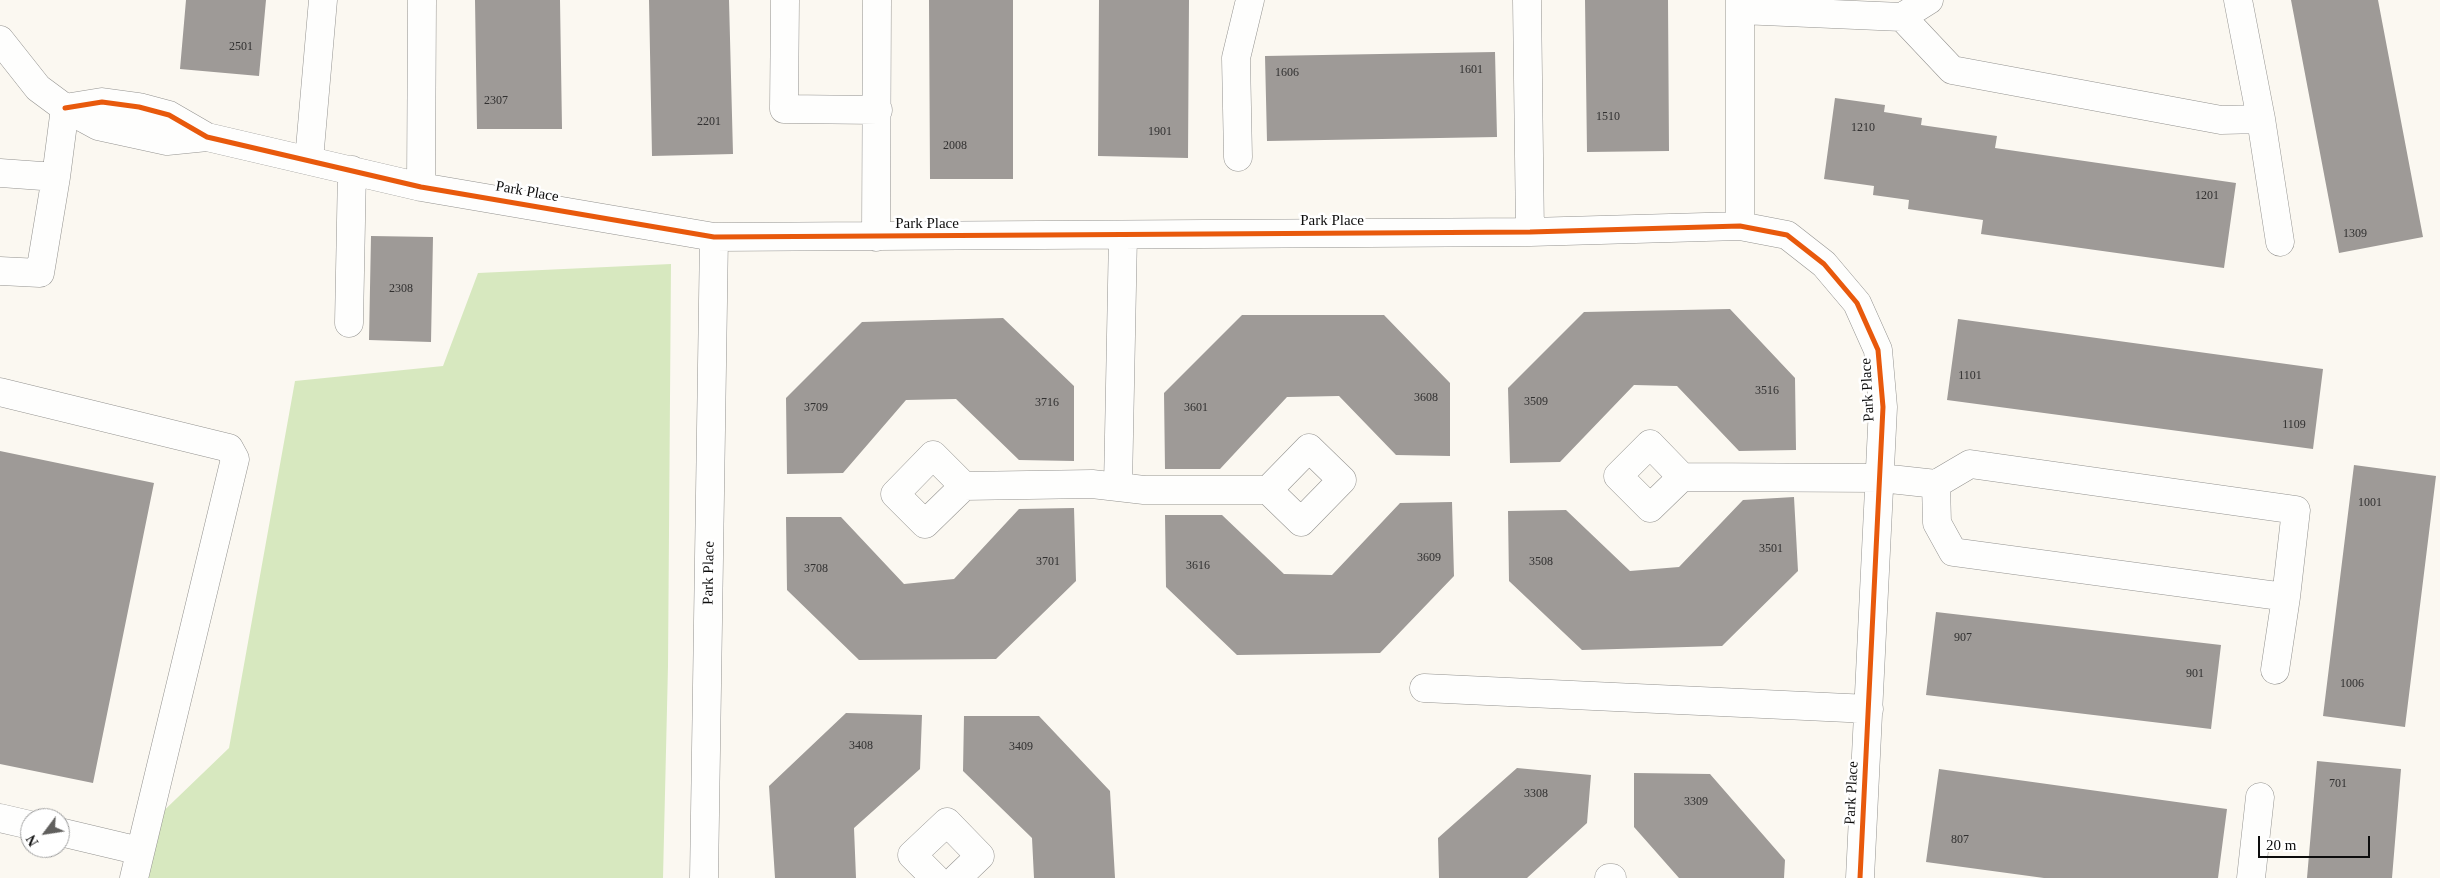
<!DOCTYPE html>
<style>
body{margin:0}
#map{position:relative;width:2440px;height:878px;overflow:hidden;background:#fbf8f1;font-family:"Times New Roman",serif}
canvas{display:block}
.north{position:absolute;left:20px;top:808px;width:50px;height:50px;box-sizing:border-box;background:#fff;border:1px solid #9e9e9e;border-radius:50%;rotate:239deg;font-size:14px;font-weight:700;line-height:20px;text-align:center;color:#0d0d0d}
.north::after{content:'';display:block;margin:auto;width:18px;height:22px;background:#605f5d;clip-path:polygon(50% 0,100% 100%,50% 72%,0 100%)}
.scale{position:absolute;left:2258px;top:836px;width:112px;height:22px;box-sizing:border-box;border:2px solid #0d0d0d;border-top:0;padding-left:6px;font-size:15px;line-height:18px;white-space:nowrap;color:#0d0d0d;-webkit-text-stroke:4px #fff;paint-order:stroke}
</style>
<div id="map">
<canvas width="2440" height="878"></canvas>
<div class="north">N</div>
<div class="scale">20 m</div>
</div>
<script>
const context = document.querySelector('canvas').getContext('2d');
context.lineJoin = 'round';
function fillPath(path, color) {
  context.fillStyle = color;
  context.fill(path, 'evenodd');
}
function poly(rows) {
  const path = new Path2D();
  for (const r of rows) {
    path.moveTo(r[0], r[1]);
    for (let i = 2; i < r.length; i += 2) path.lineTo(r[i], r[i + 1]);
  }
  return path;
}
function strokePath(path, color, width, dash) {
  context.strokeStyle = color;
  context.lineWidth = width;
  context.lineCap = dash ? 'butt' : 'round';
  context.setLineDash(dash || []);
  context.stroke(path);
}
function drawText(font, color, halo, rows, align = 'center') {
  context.font = font + ' "Times New Roman",serif';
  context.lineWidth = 5;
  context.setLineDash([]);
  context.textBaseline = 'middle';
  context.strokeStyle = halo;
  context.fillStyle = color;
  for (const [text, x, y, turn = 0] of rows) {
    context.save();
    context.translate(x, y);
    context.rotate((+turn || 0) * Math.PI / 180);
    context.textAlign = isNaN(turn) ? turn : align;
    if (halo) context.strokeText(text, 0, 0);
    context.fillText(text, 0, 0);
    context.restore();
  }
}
const forest = poly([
 [671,264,668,666,663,878,137,878,150,824,229,748,295,381,443,366,478,273]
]);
const building = poly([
 [186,0,266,0,259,76,180,69],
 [475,0,560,0,562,129,477,129],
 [649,0,729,0,733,154,652,156],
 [929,0,1013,0,1013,179,930,179],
 [1099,0,1189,0,1188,158,1098,156],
 [1585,0,1668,0,1669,151,1587,152],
 [2291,0,2378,0,2423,237,2339,253],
 [1495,52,1497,137,1267,141,1265,56],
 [1835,98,1885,105,1884,112,1922,118,1921,125,1997,136,1995,148,2236,183,2224,268,1981,234,1983,220,1908,209,1909,200,1873,195,1874,186,1824,179],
 [371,236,433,237,431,342,369,340],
 [1730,309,1795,378,1796,450,1739,451,1677,386,1634,385,1560,462,1510,463,1508,388,1584,312],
 [1242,315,1384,315,1450,383,1450,456,1396,455,1339,396,1287,397,1220,469,1165,469,1164,393],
 [1003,318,1074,386,1074,461,1019,460,956,399,906,400,843,473,787,474,786,398,862,322],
 [1958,319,2323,369,2313,449,1947,400],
 [0,451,154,483,93,783,0,764],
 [2354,465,2436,476,2405,727,2323,716],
 [1794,497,1798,571,1722,646,1582,650,1509,581,1508,511,1566,510,1630,571,1679,567,1743,500],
 [1452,502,1454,576,1380,653,1237,655,1166,587,1165,515,1222,515,1284,574,1332,575,1400,503],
 [1074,508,1076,581,996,659,859,660,787,590,786,517,841,517,904,584,954,579,1019,509],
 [1936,612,2221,645,2211,729,1926,695],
 [846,713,922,715,920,769,854,828,856,878,775,878,769,786],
 [964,716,1039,716,1110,791,1115,878,1034,878,1032,838,963,771],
 [2317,761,2401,769,2392,878,2307,878],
 [1517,768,1591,775,1587,823,1527,878,1439,878,1438,838],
 [1939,769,2227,809,2218,878,2044,878,1926,862],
 [1634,773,1710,774,1785,860,1784,878,1679,878,1634,827]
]);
const minor = poly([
 [785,0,784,109,878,110],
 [1527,0,1530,232],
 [2238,0,2261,119,2280,242],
 [1740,10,1902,17,1929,0],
 [1902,17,1952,70,2221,120,2261,119],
 [0,40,38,88,65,108,98,126,167,141,207,137],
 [65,108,102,102,139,107,169,115,207,137,421,187,714,237,1530,232,1740,226,1787,235,1824,264,1857,303,1878,350,1883,407,1860,878],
 [1238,157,1236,58,1250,0],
 [309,160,323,0],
 [0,173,56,177],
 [421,187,422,0],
 [1740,226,1740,0],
 [876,237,877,0],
 [0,271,40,273,56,177,65,108],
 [349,323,352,170],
 [0,392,229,448,235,459,134,878],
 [1682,477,1650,444,1618,476,1650,508,1682,477,1881,478,1936,484,1970,464,2296,510,2286,597,1953,552,1937,523,1936,484],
 [964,486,933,455,895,494,925,524,964,486,1092,484,1144,490,1268,490,1301,522,1342,480,1309,448,1268,490],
 [1118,486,1123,235],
 [2275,670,2286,597],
 [1424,688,1869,709],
 [0,818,30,825],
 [60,832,140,851],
 [704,878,714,237],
 [935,878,912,855,947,822,980,856,957,878],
 [1609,878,1612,878],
 [2251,878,2260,797]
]);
const cycleway = poly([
 [65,108,102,102,139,107,169,115,207,137,421,187,714,237,1530,232,1740,226,1787,235,1824,264,1857,303,1878,350,1883,407,1860,878]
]);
const numberNames = [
 ["2501",241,47],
 ["1601",1471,70],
 ["1606",1287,73],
 ["2307",496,101],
 ["1510",1608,117],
 ["2201",709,122],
 ["1210",1863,128],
 ["1901",1160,132],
 ["2008",955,146],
 ["1201",2207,196],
 ["1309",2355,234],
 ["2308",401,289],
 ["1101",1970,376],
 ["3516",1767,391],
 ["3608",1426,398],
 ["3509",1536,402],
 ["3716",1047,403],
 ["3709",816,408],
 ["3601",1196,408],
 ["1109",2294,425],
 ["1001",2370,503],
 ["3501",1771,549],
 ["3609",1429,558],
 ["3701",1048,562],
 ["3508",1541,562],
 ["3616",1198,566],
 ["3708",816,569],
 ["907",1963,638],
 ["901",2195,674],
 ["1006",2352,684],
 ["3408",861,746],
 ["3409",1021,747],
 ["701",2338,784],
 ["3308",1536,794],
 ["3309",1696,802],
 ["807",1960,840]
];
const streetNames = [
 ["Park Place",527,192,10],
 ["Park Place",1332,221],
 ["Park Place",927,224],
 ["Park Place",1868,390,-93],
 ["Park Place",709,573,-89],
 ["Park Place",1852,793,-87]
];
fillPath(forest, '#d7e8bf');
fillPath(building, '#9e9a97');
strokePath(minor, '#949390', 29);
strokePath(minor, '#fefefd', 28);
strokePath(cycleway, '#e8590c', 5);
drawText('12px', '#313030', null, numberNames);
drawText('15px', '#0d0d0d', '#fff', streetNames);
</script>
